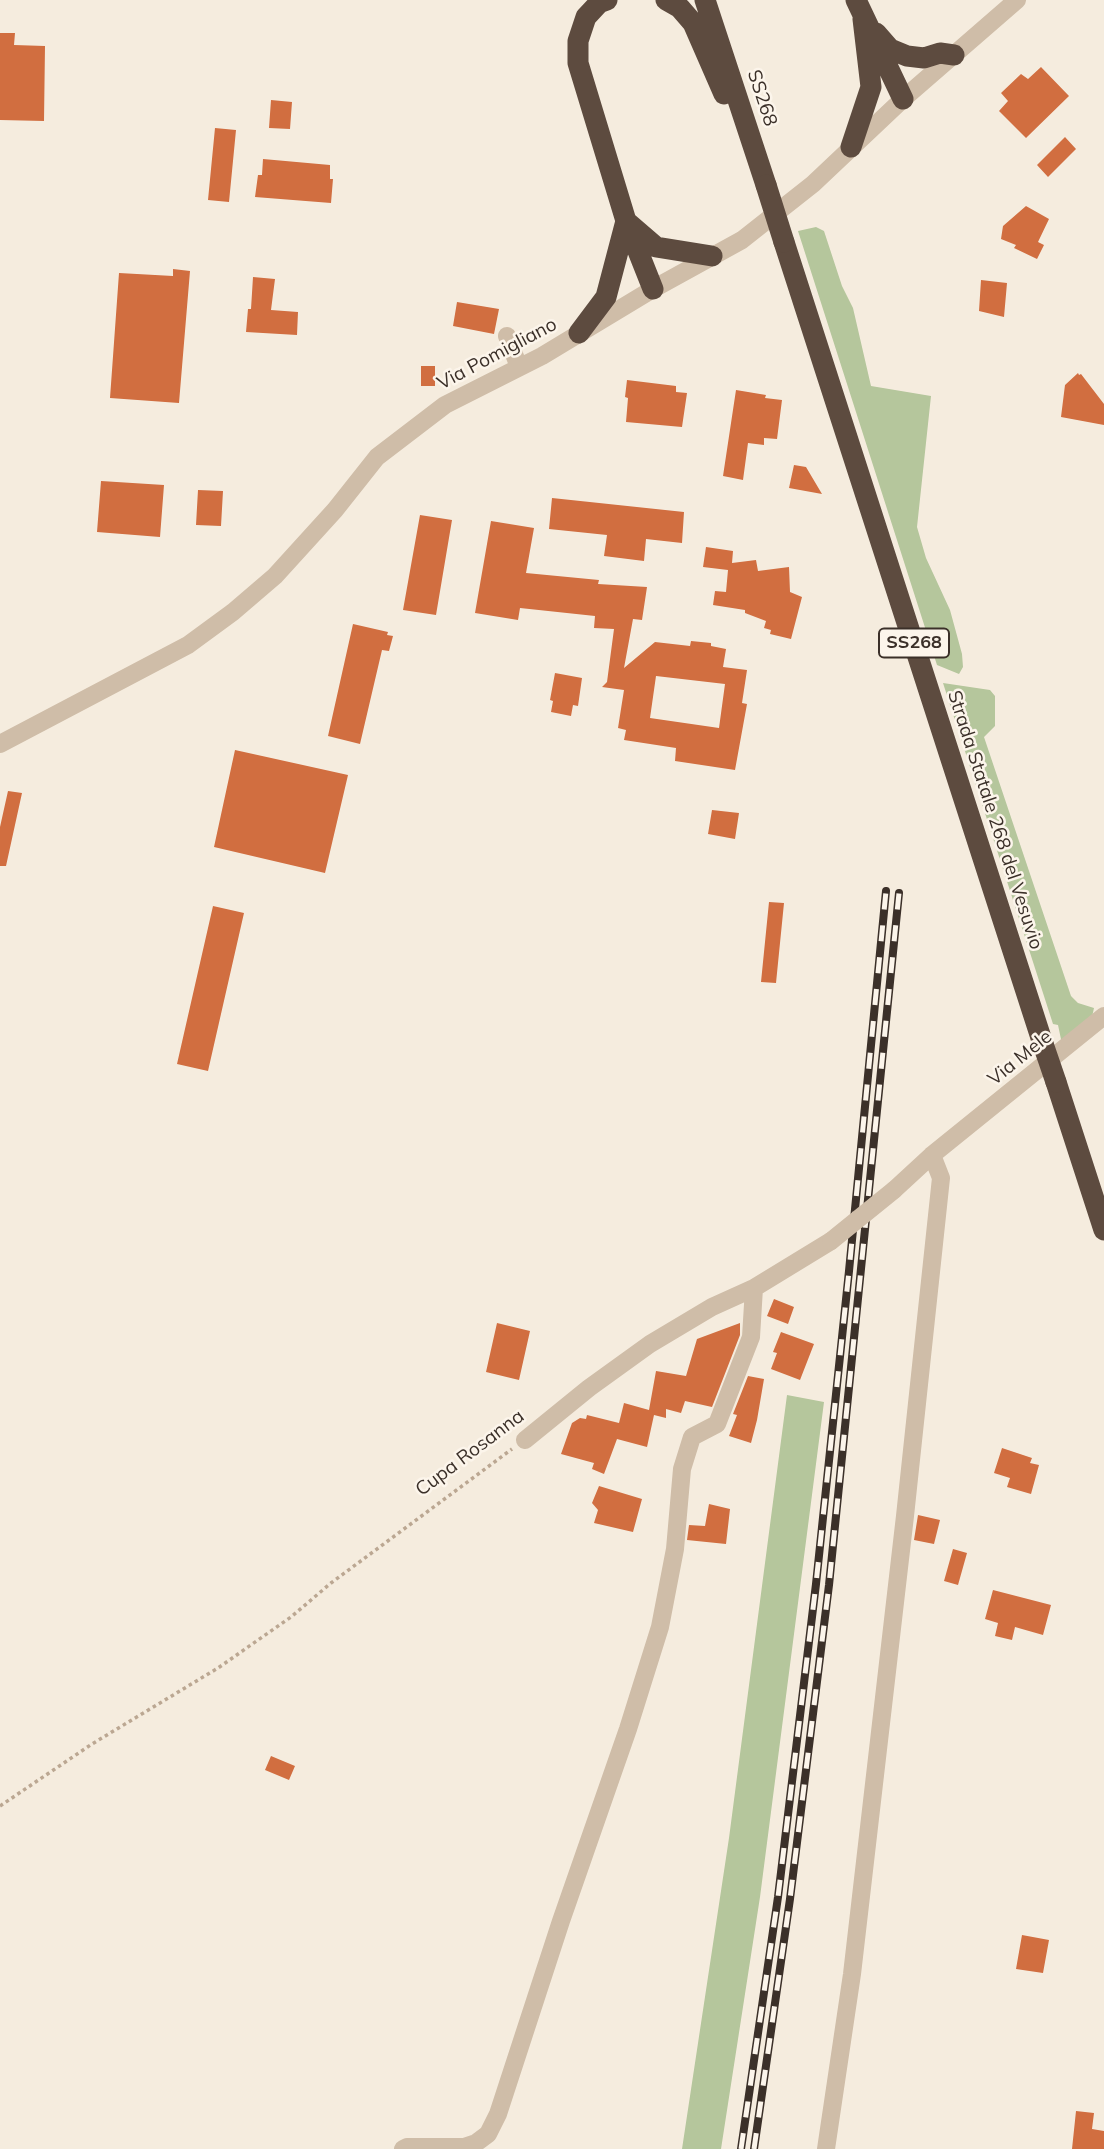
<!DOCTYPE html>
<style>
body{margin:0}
canvas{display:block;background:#f5ecde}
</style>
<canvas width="1104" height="2149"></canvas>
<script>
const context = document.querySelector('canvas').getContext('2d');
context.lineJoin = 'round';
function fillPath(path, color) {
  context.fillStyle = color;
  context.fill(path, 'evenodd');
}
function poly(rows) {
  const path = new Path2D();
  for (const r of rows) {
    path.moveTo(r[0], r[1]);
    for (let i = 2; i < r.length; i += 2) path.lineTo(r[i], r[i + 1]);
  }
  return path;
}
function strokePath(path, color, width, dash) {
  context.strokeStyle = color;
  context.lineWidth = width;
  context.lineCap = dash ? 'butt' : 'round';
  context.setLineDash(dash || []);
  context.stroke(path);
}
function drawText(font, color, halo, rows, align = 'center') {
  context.font = font + ' Mulish,sans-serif';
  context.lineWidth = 5;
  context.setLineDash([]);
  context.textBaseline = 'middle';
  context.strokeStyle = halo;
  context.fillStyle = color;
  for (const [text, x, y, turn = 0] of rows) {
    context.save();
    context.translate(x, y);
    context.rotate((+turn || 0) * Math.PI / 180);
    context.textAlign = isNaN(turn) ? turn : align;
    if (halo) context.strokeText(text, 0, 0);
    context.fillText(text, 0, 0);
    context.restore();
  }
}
const green = poly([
 [816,227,824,231,842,286,853,308,871,386,931,396,917,527,926,558,950,610,962,654,963,667,959,674,937,665,798,231],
 [943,683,990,690,995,696,995,726,984,737,1071,996,1078,1003,1094,1008,1092,1017,1062,1044,1058,1025,1053,1024],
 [787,1395,824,1402,760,1897,721,2149,682,2149,729,1838]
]);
const building = poly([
 [0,33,15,33,14,45,45,46,44,121,0,120],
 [1041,67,1069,96,1026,138,999,111,1008,101,1001,93,1021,74,1028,79],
 [271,100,292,102,290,129,269,128],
 [215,128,236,130,229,202,208,200],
 [1065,137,1076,149,1048,177,1037,165],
 [263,159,330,165,330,179,333,179,331,203,255,197,258,175,262,175],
 [1026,206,1049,219,1038,242,1044,245,1037,259,1014,248,1016,245,1001,239,1003,226],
 [173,269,190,271,179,403,110,398,119,273,173,276],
 [253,277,275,279,271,310,298,312,297,335,246,332,248,309,251,309],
 [981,280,1007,283,1004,317,979,311],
 [457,302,499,309,494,334,453,326],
 [421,366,435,366,435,386,421,386],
 [1078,373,1079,375,1081,374,1104,404,1104,425,1061,417,1065,385],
 [627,380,676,386,676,392,687,393,682,427,626,422,628,398,625,397],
 [736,390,766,395,765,398,782,400,777,439,764,438,764,445,748,443,743,480,723,476],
 [794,465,806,467,822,494,789,488],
 [101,481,164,485,160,537,97,532],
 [198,490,223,491,221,526,196,525],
 [552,498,684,512,682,543,646,539,644,561,604,556,607,535,549,529],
 [420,515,452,520,436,615,403,610],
 [491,521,534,528,526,573,599,580,598,584,647,587,642,620,633,619,624,668,655,642,690,646,691,641,711,643,711,646,726,649,723,667,747,670,742,703,747,704,735,770,675,761,676,748,624,740,626,730,618,728,624,690,602,687,607,682,614,629,594,628,595,616,520,608,518,620,475,613],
 [656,676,725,684,719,728,650,718],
 [706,547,733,551,732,563,756,560,758,571,789,567,790,592,802,597,791,639,770,634,771,630,764,628,766,621,745,613,745,610,713,605,715,591,726,592,728,570,703,567],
 [353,624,388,632,387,635,393,636,389,651,382,650,360,744,328,736],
 [555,673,582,678,578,706,573,705,571,716,551,712,553,701,550,700],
 [235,750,348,775,325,873,214,847],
 [8,791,22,793,6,866,0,866,0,827],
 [712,810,739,813,735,839,708,834],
 [769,902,784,903,776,983,761,982],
 [213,906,244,913,208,1071,177,1064],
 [774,1299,794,1307,788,1324,767,1316],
 [497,1323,530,1331,519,1380,486,1372],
 [740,1323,740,1335,712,1407,685,1401,681,1413,666,1409,666,1418,654,1415,647,1447,617,1439,604,1474,592,1469,594,1463,561,1454,572,1423,580,1418,586,1419,587,1415,619,1423,624,1403,649,1410,656,1371,686,1376,697,1339],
 [781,1332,814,1344,800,1380,771,1369,777,1353,773,1352],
 [748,1376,764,1379,757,1420,751,1443,729,1436,737,1415,733,1414],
 [1002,1448,1032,1458,1030,1463,1039,1465,1031,1494,1007,1487,1010,1478,994,1473],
 [599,1486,642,1499,633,1532,594,1523,598,1510,592,1503],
 [709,1504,730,1509,726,1544,687,1540,689,1525,705,1526],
 [918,1515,940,1520,934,1544,914,1540],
 [953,1549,967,1553,958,1585,944,1581],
 [993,1590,1051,1605,1043,1635,1015,1627,1012,1640,995,1636,998,1623,985,1619],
 [271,1756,295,1766,289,1780,265,1770],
 [1022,1935,1049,1940,1043,1973,1016,1969],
 [1076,2111,1094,2113,1092,2129,1104,2131,1104,2149,1072,2149]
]);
const path = poly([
 [0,1806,92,1744,218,1668,291,1617,331,1583,512,1449]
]);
const minor = poly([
 [507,336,519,367],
 [0,744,188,645,233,612,275,576,335,510,377,457,445,405,542,356,653,289,742,240,813,184,903,99,1017,0],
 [894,1190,932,1155,1104,1016],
 [525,1440,589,1388,650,1344,712,1307,754,1288,831,1241],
 [403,2149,407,2147,464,2147,476,2143,488,2134,498,2114,561,1921,628,1729,660,1627,675,1549,682,1469,692,1437,717,1424,751,1337,754,1288],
 [826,2149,852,1974,905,1516,941,1178,932,1155]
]);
const highway = poly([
 [607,0,599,3,586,17,578,41,578,63,626,221,653,289],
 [666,0,680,8,693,23,724,94],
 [705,0,766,185],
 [856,0,903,99],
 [876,33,890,49,907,56,924,58,940,53,954,55],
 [851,147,871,87,863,19],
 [627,222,656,247,712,256],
 [784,242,1043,1044],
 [579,333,606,297,626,221],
 [1056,1082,1104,1230]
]);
const rail = poly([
 [741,2149,778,1897,816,1584,849,1271,886,891],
 [754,2149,790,1899,829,1585,899,893]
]);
const minorBridge = poly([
 [831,1241,894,1190]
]);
const highwayBridge = poly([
 [766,185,784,242],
 [1043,1044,1056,1082]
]);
const shields = [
 [914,643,70]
];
const shieldNames = [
 ["SS268",914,643]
];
const streetNames = [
 ["SS268",762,98,72],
 ["Via Pomigliano",497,354,-28],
 ["Strada Statale 268 del Vesuvio",995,820,72],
 ["Via Mele",1020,1058,-39],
 ["Cupa Rosanna",470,1453,-37]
];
fillPath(green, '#b5c69c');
fillPath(building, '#d16e40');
strokePath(path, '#bba792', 3.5, [3.5, 3.5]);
strokePath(minor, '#cfbda8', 18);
strokePath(highway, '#5d4b3f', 21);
strokePath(rail, '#3b3029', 8);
strokePath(rail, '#fcf5eb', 5, [16]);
strokePath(minorBridge, '#cfbda8', 18);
strokePath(highwayBridge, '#5d4b3f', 21);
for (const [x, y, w] of shields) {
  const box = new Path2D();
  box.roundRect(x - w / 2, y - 14.5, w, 29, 5);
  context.fillStyle = '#fcf5eb';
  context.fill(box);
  strokePath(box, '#3b3029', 2);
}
drawText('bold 18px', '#3b3029', null, shieldNames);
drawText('19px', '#3b3029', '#fcf5eb', streetNames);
</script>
